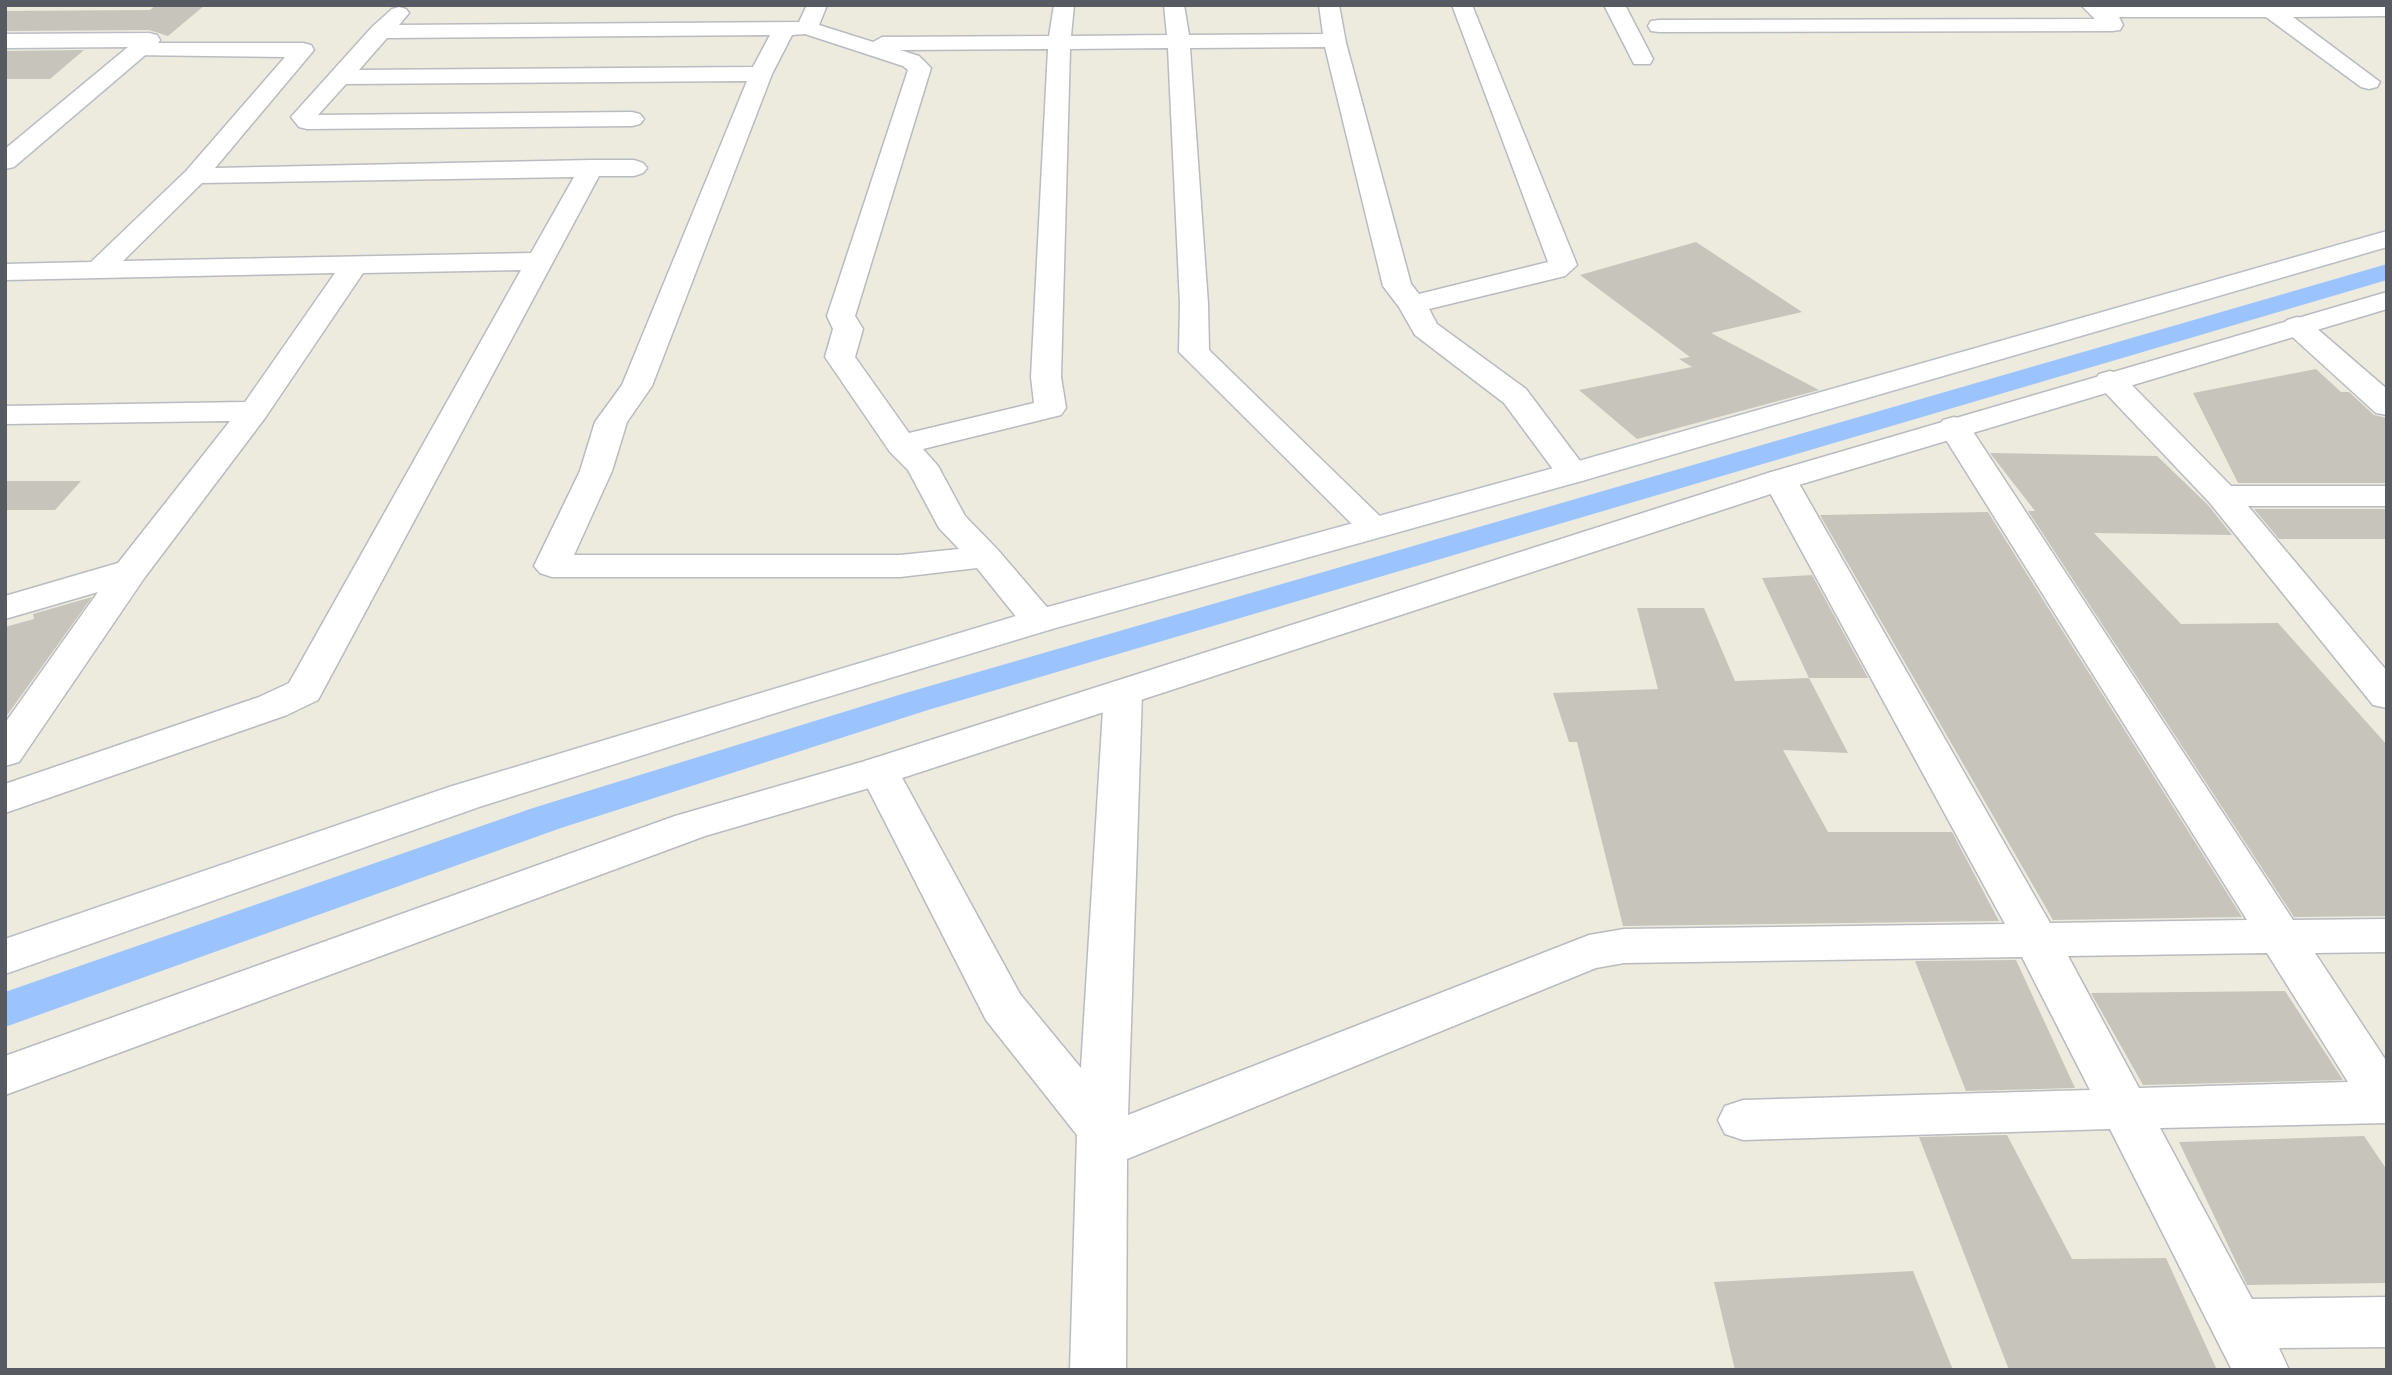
<!DOCTYPE html>
<style>
body{margin:0}
#map{position:relative;width:2392px;height:1375px;overflow:hidden;background:#ecebde;font-family:"Varela Round",sans-serif}
canvas{display:block}
.frame{position:absolute;inset:0;border:7px solid #575a60;pointer-events:none}
</style>
<div id="map">
<canvas width="2392" height="1375"></canvas>
<div class="frame"></div>
</div>
<script>
const context = document.querySelector('canvas').getContext('2d');
context.lineJoin = 'round';
function poly(rows) {
  const path = new Path2D();
  for (const r of rows) {
    path.moveTo(r[0], r[1]);
    for (let i = 2; i < r.length; i += 2) path.lineTo(r[i], r[i + 1]);
  }
  return path;
}
function fillPath(path, color) {
  context.fillStyle = color;
  context.fill(path, 'evenodd');
}
function strokePath(path, color, width, dash) {
  context.strokeStyle = color;
  context.lineWidth = width;
  context.lineCap = dash ? 'butt' : 'round';
  context.setLineDash(dash || []);
  context.stroke(path);
}
const canal = poly([
 [2387,264,2387,280,928,710,561,828,5,1027,5,992,533,808,902,694,2387,264]
]);
const building = poly([
 [156,5,205,5,168,36,149,30,5,31,5,11,150,10],
 [84,50,50,79,5,79,5,51],
 [1696,242,1802,312,1711,333,1819,390,1637,439,1579,390,1692,367,1679,359,1690,357,1580,275],
 [2316,369,2341,392,2349,392,2374,415,2387,418,2387,483,2238,483,2193,393],
 [1990,453,2157,456,2208,505,2232,535,2094,533,2181,624,2278,623,2387,745,2387,916,2294,917,2028,511,2035,511],
 [5,481,81,481,55,510,5,510],
 [2254,509,2387,509,2387,539,2279,539],
 [1988,512,2242,917,2053,920,1820,515],
 [1812,575,1868,678,1809,678,1762,578],
 [92,597,5,718,5,627,34,619,33,614],
 [1637,608,1704,608,1735,681,1809,678,1848,753,1783,750,1828,832,1952,832,1999,921,1623,926,1577,742,1569,742,1553,693,1658,689],
 [2016,960,2075,1088,1966,1091,1915,961],
 [2285,991,2343,1080,2143,1085,2091,993],
 [2007,1135,2072,1259,2166,1258,2217,1370,2009,1370,1919,1137],
 [2364,1136,2387,1170,2387,1283,2247,1285,2179,1142],
 [1913,1271,1953,1370,1735,1370,1714,1282]
]);
const minor = poly([
 [807,5,827,5,819,25,873,42,882,37,1049,36,1054,5,1074,5,1071,36,1167,35,1164,5,1184,5,1189,35,1323,34,1319,5,1339,5,1346,43,1411,284,1419,294,1548,262,1452,5,1472,5,1577,265,1565,276,1429,309,1437,324,1526,389,1589,473,1585,480,1573,483,1561,480,1504,403,1415,335,1399,307,1383,286,1325,47,1190,48,1208,304,1209,350,1391,527,1386,534,1374,537,1362,534,1179,352,1180,304,1168,48,1070,49,1061,377,1066,408,1061,415,923,449,938,466,965,516,998,550,1052,613,1057,621,1052,629,1039,632,1026,629,977,568,900,577,552,577,540,573,534,566,580,471,595,422,622,385,747,81,346,84,318,115,632,112,640,114,644,119,640,124,632,126,307,129,299,127,291,117,372,27,392,9,399,7,406,9,409,13,399,25,799,22,807,5],
 [805,34,903,66,908,70,827,316,833,329,825,357,890,452,908,470,939,528,959,549,900,555,574,555,612,471,627,422,652,386,772,74,792,35,805,34],
 [770,35,753,67,359,70,387,38,770,35],
 [1048,49,1031,377,1034,403,909,433,855,357,863,329,855,316,931,68,919,56,900,50,1048,49],
 [1604,5,1625,5,1653,59,1650,64,1634,64,1604,5],
 [2081,5,2387,5,2387,16,2293,17,2380,82,2377,87,2369,89,2361,87,2266,17,2119,17,2123,25,2120,30,2112,31,1659,32,1651,31,1648,26,1651,21,1659,20,2095,19,2081,5],
 [138,43,303,43,311,45,314,50,215,168,591,160,634,160,643,163,647,168,643,173,634,176,599,176,318,700,287,715,5,813,5,784,259,697,289,683,521,270,363,273,265,418,145,577,19,762,5,766,5,723,98,592,5,619,5,596,118,563,230,421,5,424,5,406,245,402,335,273,5,280,5,264,91,262,186,171,285,57,130,55,127,50,130,45,138,43],
 [574,177,531,253,123,261,202,183,574,177],
 [2297,317,2307,320,2387,389,2387,415,2376,413,2287,332,2282,326,2287,320,2297,317],
 [2110,371,2121,374,2231,486,2387,486,2387,506,2248,506,2387,671,2387,708,2373,705,2210,503,2099,386,2095,380,2099,374,2110,371],
 [1954,417,1965,420,1970,427,2293,920,2387,919,2387,952,2315,953,2387,1062,2387,1123,2160,1128,2252,1299,2387,1297,2387,1347,2279,1348,2289,1370,2232,1370,2110,1129,1743,1140,1725,1134,1718,1120,1725,1106,1743,1100,2090,1090,2022,957,1624,963,1596,968,1127,1159,1126,1370,1070,1370,1077,1135,986,1020,859,771,865,761,879,757,893,761,1020,994,1081,1068,1104,693,1109,684,1123,681,1137,684,1142,693,1128,1115,1589,935,1624,929,2005,924,1763,480,1768,473,1780,470,1792,473,1797,480,2050,923,2247,920,1938,427,1943,420,1954,417],
 [2267,953,2348,1082,2139,1088,2068,956,2267,953]
]);
const tertiary = poly([
 [2387,292,2387,309,1792,487,893,781,705,836,5,1095,5,1056,675,816,865,761,1768,473,2387,292]
]);
const secondary = poly([
 [149,33,157,35,160,40,157,45,14,167,5,169,5,149,128,47,5,48,5,34,149,33],
 [2387,231,2387,247,1585,480,1052,629,801,705,479,807,5,974,5,939,449,787,1026,613,1561,466,2387,231]
]);
fillPath(canal, '#9bc4ff');
fillPath(building, '#c7c5bb');
strokePath(minor, '#b9bbc1', 3);
strokePath(tertiary, '#b9bbc1', 3);
strokePath(secondary, '#bbbec6', 3);
fillPath(minor, '#fff');
fillPath(tertiary, '#fff');
fillPath(secondary, '#fff');
</script>
